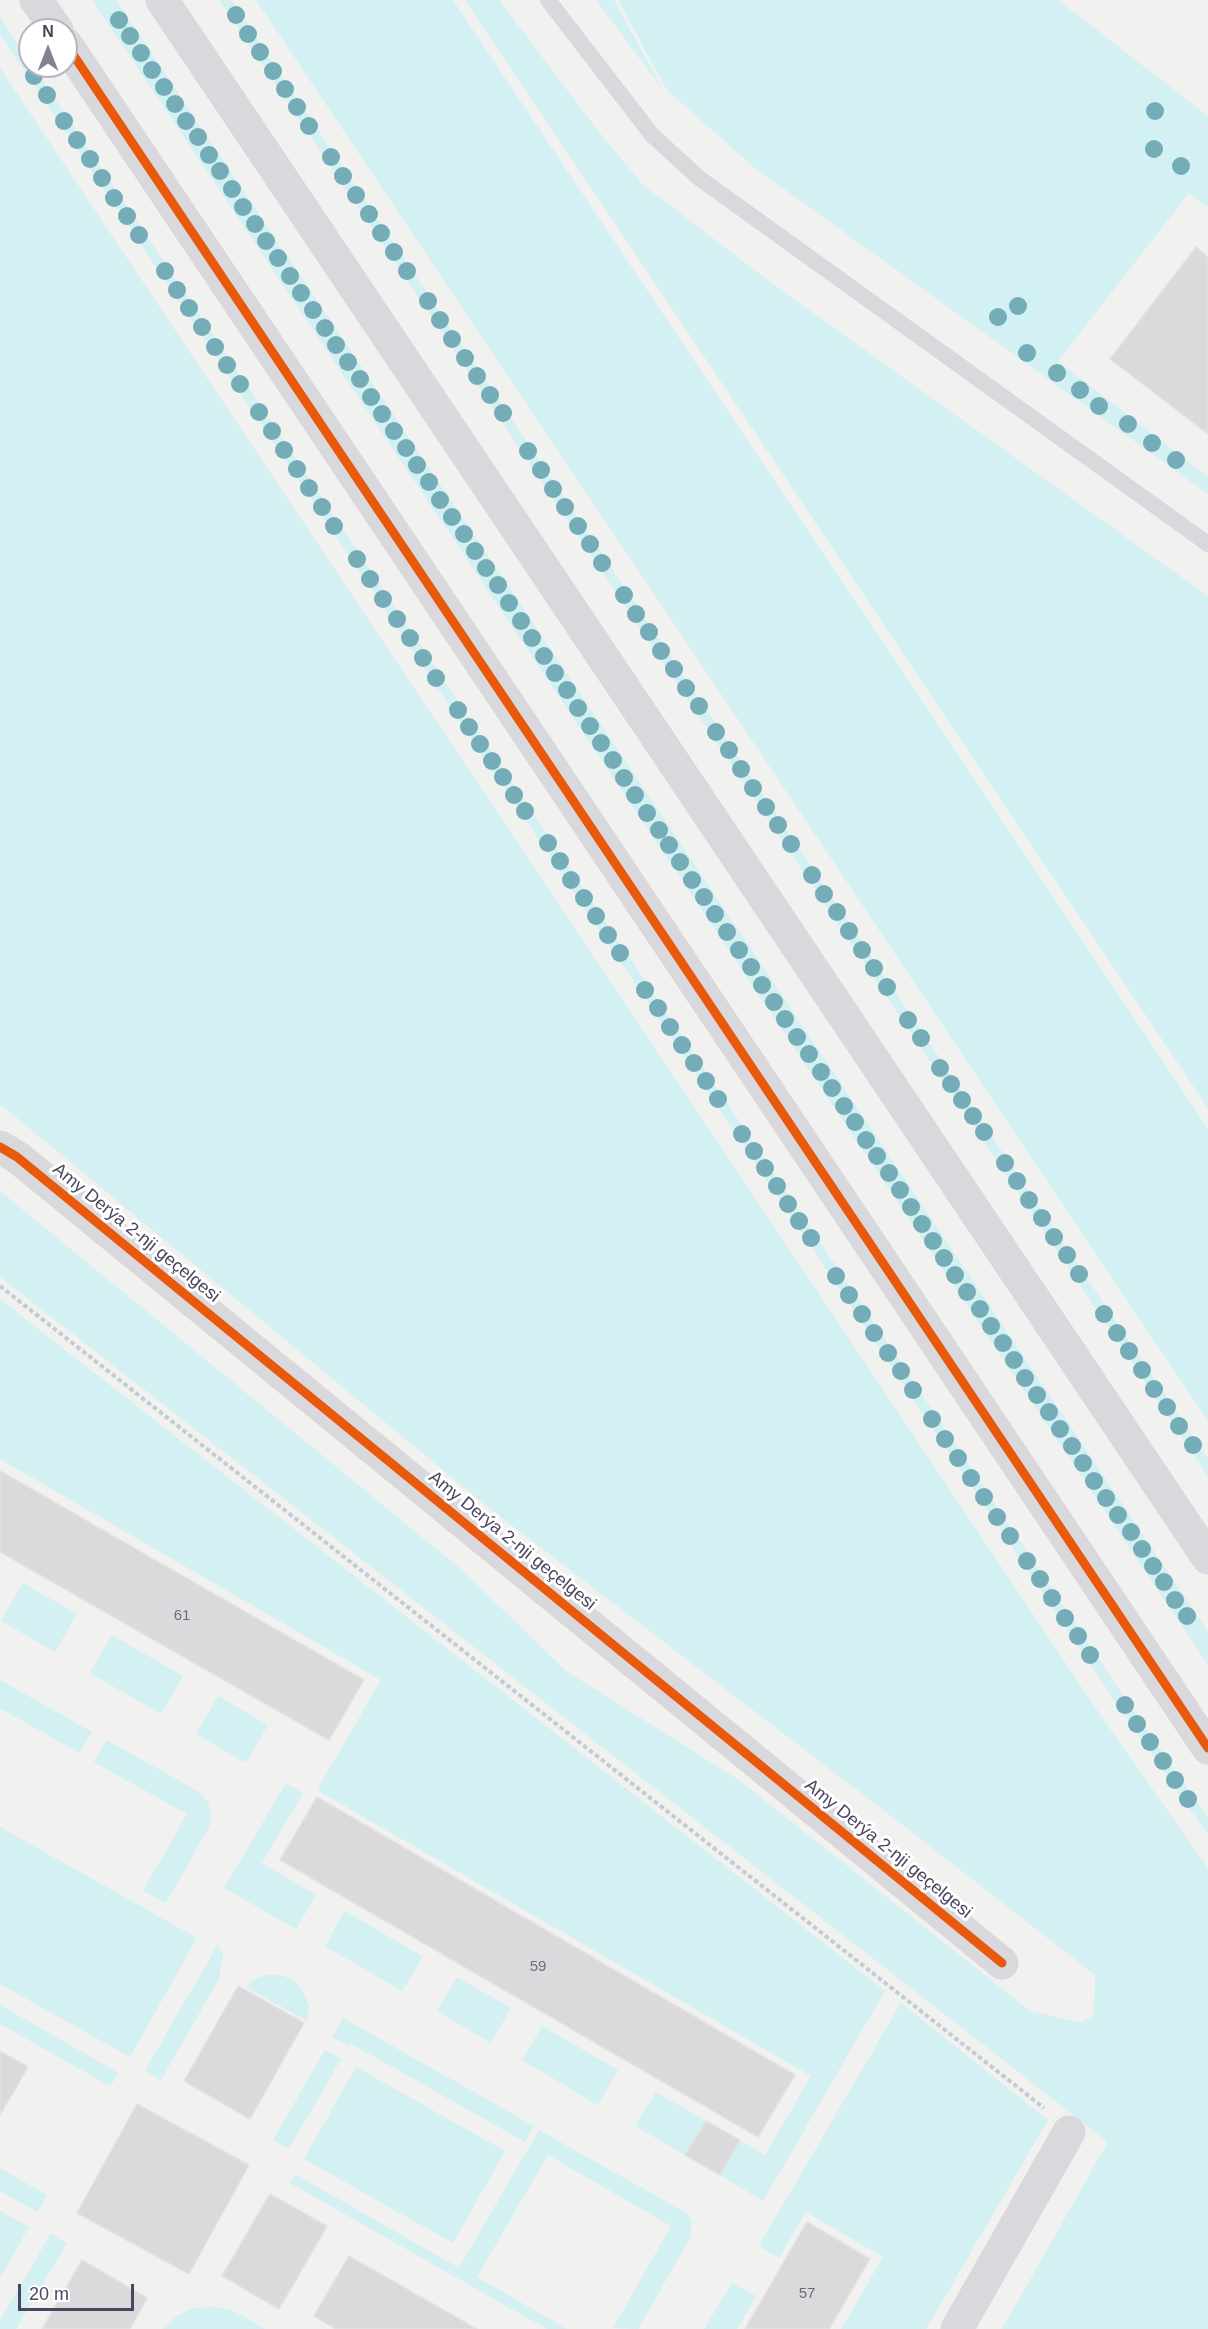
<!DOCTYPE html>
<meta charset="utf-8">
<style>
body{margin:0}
#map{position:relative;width:1208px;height:2329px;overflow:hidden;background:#f1f1f0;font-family:Helvetica,sans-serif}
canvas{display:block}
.north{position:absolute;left:18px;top:18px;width:60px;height:60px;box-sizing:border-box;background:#fff;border:2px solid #b6b5bf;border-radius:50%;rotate:0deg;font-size:16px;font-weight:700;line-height:24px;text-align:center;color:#49465f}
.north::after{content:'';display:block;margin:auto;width:21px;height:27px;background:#848292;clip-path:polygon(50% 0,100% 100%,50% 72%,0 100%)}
.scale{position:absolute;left:18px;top:2284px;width:116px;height:27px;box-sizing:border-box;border:3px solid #49465f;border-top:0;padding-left:8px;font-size:18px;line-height:21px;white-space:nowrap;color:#49465f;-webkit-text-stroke:4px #fff;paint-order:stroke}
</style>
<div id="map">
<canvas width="1208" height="2329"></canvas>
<div class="north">N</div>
<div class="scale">20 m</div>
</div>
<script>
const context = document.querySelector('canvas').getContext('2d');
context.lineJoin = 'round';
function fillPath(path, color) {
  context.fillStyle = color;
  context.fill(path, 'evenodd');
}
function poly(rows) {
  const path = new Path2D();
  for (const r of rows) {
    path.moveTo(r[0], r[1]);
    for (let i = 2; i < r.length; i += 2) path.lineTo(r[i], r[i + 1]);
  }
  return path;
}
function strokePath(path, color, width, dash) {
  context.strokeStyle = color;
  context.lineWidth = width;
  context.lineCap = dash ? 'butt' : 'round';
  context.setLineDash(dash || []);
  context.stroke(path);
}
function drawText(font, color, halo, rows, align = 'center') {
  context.font = font + ' Helvetica,sans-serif';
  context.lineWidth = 6;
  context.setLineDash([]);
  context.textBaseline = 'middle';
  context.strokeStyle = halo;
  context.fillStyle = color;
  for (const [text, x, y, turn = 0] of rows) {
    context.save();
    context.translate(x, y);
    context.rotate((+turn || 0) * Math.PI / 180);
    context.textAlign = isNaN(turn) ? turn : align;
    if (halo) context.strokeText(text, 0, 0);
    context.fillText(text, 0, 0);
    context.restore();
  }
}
const green = poly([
 [92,0,116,0,1208,1632,1208,1665],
 [219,0,231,0,1208,1459,1208,1476],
 [256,0,453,0,1208,1129,1208,1421],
 [465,0,499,0,599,132,643,185,781,290,1208,596,1208,1108],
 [596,0,614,0,663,90],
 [618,0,1058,0,1208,116,1208,207,1189,193,1058,361,1208,477,1208,494,756,169,667,90],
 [0,17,30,62,30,66,33,66,1127,1701,1208,1818,1208,1835,1119,1707,0,34],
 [0,68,1101,1716,1208,1868,1208,2329,1002,2329,1108,2142,0,1277,0,1191,462,1570,566,1671,739,1780,1030,2011,1081,2023,1094,2015,1095,1975,904,1826,484,1504,0,1104],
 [0,1299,885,1991,763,2201,720,2175,740,2140,765,2155,811,2076,317,1790,381,1680,0,1459],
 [23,1583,77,1614,55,1652,1,1621],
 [112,1635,183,1676,161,1714,90,1673],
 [0,1680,92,1732,79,1753,0,1708],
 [218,1696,268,1725,246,1763,196,1734],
 [107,1740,199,1792,208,1802,211,1815,209,1827,166,1903,143,1891,187,1814,94,1762],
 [286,1783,303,1793,262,1863,316,1895,296,1929,224,1888],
 [0,1827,197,1938,130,2057,0,1984],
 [345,1911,423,1957,402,1991,325,1946],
 [218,1944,223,1954,219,1979,161,2080,145,2071],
 [270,1974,284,1976,296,1982,305,1994,309,2007,307,2021,246,1987,256,1978],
 [457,1977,511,2008,491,2043,437,2011],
 [901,2003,1048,2120,926,2329,841,2329,883,2257,806,2212,779,2258,759,2246],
 [0,2005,119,2073,110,2086,0,2024],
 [343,2018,534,2126,525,2142,350,2043,349,2046,332,2037],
 [542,2026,618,2070,598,2105,522,2060],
 [325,2050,341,2059,289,2149,273,2140],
 [356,2067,505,2151,453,2243,304,2159],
 [656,2092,706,2121,685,2155,635,2126],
 [539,2130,688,2214,692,2221,690,2238,638,2329,613,2328,671,2226,548,2155,477,2277,567,2329,547,2329,290,2183,295,2174,459,2268],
 [0,2168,47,2195,37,2212,0,2191],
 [0,2211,29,2227,0,2278],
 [51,2233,67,2243,16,2329,0,2329,0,2321],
 [732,2283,756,2296,737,2329,704,2329],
 [209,2307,230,2309,265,2329,163,2329,174,2318,190,2309]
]);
const building = poly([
 [1196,247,1208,257,1208,434,1110,359,1196,247],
 [0,1471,364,1680,329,1740,0,1552,0,1471],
 [317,1797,795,2075,758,2137,280,1860,317,1797],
 [238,1986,304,2023,250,2119,184,2081,238,1986],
 [0,2051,28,2067,0,2115,0,2051],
 [137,2104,249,2165,189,2274,77,2213,137,2104],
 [706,2121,740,2140,720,2175,685,2155,706,2121],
 [270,2194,327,2226,279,2309,222,2276,270,2194],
 [807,2222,870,2259,829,2329,745,2329,807,2222],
 [349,2256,477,2329,336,2329,314,2316,349,2256],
 [82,2260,147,2298,130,2329,42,2329,82,2260]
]);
const path = poly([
 [0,1286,1044,2108]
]);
const service = poly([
 [548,0,652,135,699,178,1208,544]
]);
const minor = poly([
 [36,0,57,30],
 [162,0,1208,1558],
 [66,44,1208,1748],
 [0,1147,17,1157,1002,1963],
 [957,2329,1069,2132]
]);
const cycleway = poly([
 [66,44,1208,1748],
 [0,1147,17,1157,1002,1963]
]);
const trees = [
 [236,15],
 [119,20],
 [248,34],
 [130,36],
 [260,52],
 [141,53],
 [152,70],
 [273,71],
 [34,76],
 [164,87],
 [285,89],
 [47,95],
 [175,104],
 [297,107],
 [1155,111],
 [64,121],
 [186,121],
 [309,126],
 [198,137],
 [77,140],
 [1154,149],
 [209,155],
 [331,157],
 [90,159],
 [1181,166],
 [220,171],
 [343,176],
 [102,178],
 [232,189],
 [356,195],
 [114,198],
 [243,207],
 [369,214],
 [127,216],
 [255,224],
 [381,233],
 [139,235],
 [266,241],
 [394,252],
 [278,258],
 [165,271],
 [407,271],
 [290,276],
 [177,290],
 [301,293],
 [428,301],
 [1018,306],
 [189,308],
 [313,310],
 [998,317],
 [440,320],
 [202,327],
 [325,328],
 [452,339],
 [336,345],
 [215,347],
 [1027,353],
 [465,358],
 [348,362],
 [227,365],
 [1057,373],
 [477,376],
 [360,379],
 [240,384],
 [1080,390],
 [490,395],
 [371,397],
 [1099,406],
 [259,412],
 [503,413],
 [382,414],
 [1128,424],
 [272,431],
 [394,431],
 [1152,443],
 [406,448],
 [284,450],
 [528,451],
 [1176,460],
 [417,465],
 [297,469],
 [541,470],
 [429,482],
 [309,488],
 [553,489],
 [440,500],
 [322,507],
 [565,507],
 [452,517],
 [334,526],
 [578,526],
 [464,534],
 [590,544],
 [475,551],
 [357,559],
 [602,563],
 [486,568],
 [370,579],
 [498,585],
 [624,595],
 [383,599],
 [509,603],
 [636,614],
 [397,619],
 [521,621],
 [649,632],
 [410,638],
 [532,638],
 [661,651],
 [544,656],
 [423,658],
 [674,669],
 [555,673],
 [436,678],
 [686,688],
 [567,690],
 [699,706],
 [578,708],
 [458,710],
 [590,726],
 [469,727],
 [716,732],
 [601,743],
 [480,744],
 [729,750],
 [613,760],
 [492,761],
 [741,769],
 [503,777],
 [624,778],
 [753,788],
 [514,795],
 [635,795],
 [766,807],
 [525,811],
 [647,813],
 [778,825],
 [659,830],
 [548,843],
 [791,844],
 [669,845],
 [560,861],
 [680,862],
 [812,875],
 [571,880],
 [692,880],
 [824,894],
 [704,897],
 [584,898],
 [837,912],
 [715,914],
 [596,916],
 [849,931],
 [727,932],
 [608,935],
 [739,950],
 [862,950],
 [620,953],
 [751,967],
 [874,968],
 [762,985],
 [887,987],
 [645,990],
 [774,1002],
 [658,1008],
 [785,1019],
 [908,1020],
 [670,1027],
 [797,1037],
 [921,1038],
 [682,1045],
 [809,1054],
 [694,1063],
 [940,1068],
 [821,1072],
 [706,1081],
 [951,1084],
 [832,1088],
 [718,1099],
 [962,1100],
 [844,1106],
 [973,1116],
 [855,1122],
 [984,1132],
 [742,1134],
 [866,1140],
 [754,1151],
 [877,1156],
 [1005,1163],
 [765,1168],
 [889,1173],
 [1017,1181],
 [777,1186],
 [900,1190],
 [1029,1200],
 [788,1204],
 [911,1207],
 [1042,1218],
 [799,1221],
 [922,1224],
 [1054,1237],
 [811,1238],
 [933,1241],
 [1067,1255],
 [944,1258],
 [1079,1274],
 [955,1275],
 [836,1276],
 [967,1292],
 [849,1295],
 [980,1309],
 [862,1314],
 [1104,1314],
 [991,1326],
 [874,1333],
 [1117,1333],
 [1003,1343],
 [1129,1351],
 [888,1353],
 [1014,1360],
 [1142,1370],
 [901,1371],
 [1025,1378],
 [1154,1389],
 [913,1390],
 [1037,1395],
 [1167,1407],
 [1049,1412],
 [932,1419],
 [1179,1426],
 [1060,1429],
 [945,1439],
 [1193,1445],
 [1072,1446],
 [958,1458],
 [1083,1463],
 [971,1478],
 [1094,1481],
 [984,1497],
 [1106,1498],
 [1118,1515],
 [997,1517],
 [1131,1532],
 [1010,1536],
 [1142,1549],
 [1027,1561],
 [1153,1566],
 [1040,1579],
 [1164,1582],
 [1052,1598],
 [1175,1600],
 [1187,1616],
 [1065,1618],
 [1078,1636],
 [1090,1655],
 [1125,1705],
 [1137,1724],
 [1150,1742],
 [1163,1761],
 [1175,1780],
 [1188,1799]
];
const numberNames = [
 ["61",182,1616],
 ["59",538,1967],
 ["57",807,2294]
];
const streetNames = [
 ["Amy Derýa 2-nji geçelgesi",136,1233,39],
 ["Amy Derýa 2-nji geçelgesi",512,1541,39],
 ["Amy Derýa 2-nji geçelgesi",888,1849,39]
];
fillPath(green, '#d3f0f2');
fillPath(building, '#dadadc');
strokePath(building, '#e3e2e3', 1.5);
strokePath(path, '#c2ccd1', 4, [4.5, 3]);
strokePath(service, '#d8d8dd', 16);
strokePath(minor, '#d8d8dd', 33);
strokePath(cycleway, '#e8590c', 9);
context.fillStyle = '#74acb7';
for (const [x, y] of trees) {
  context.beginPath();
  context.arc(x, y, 9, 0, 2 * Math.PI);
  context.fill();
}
drawText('15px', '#6f6c80', null, numberNames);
drawText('18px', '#49465f', '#fff', streetNames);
</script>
